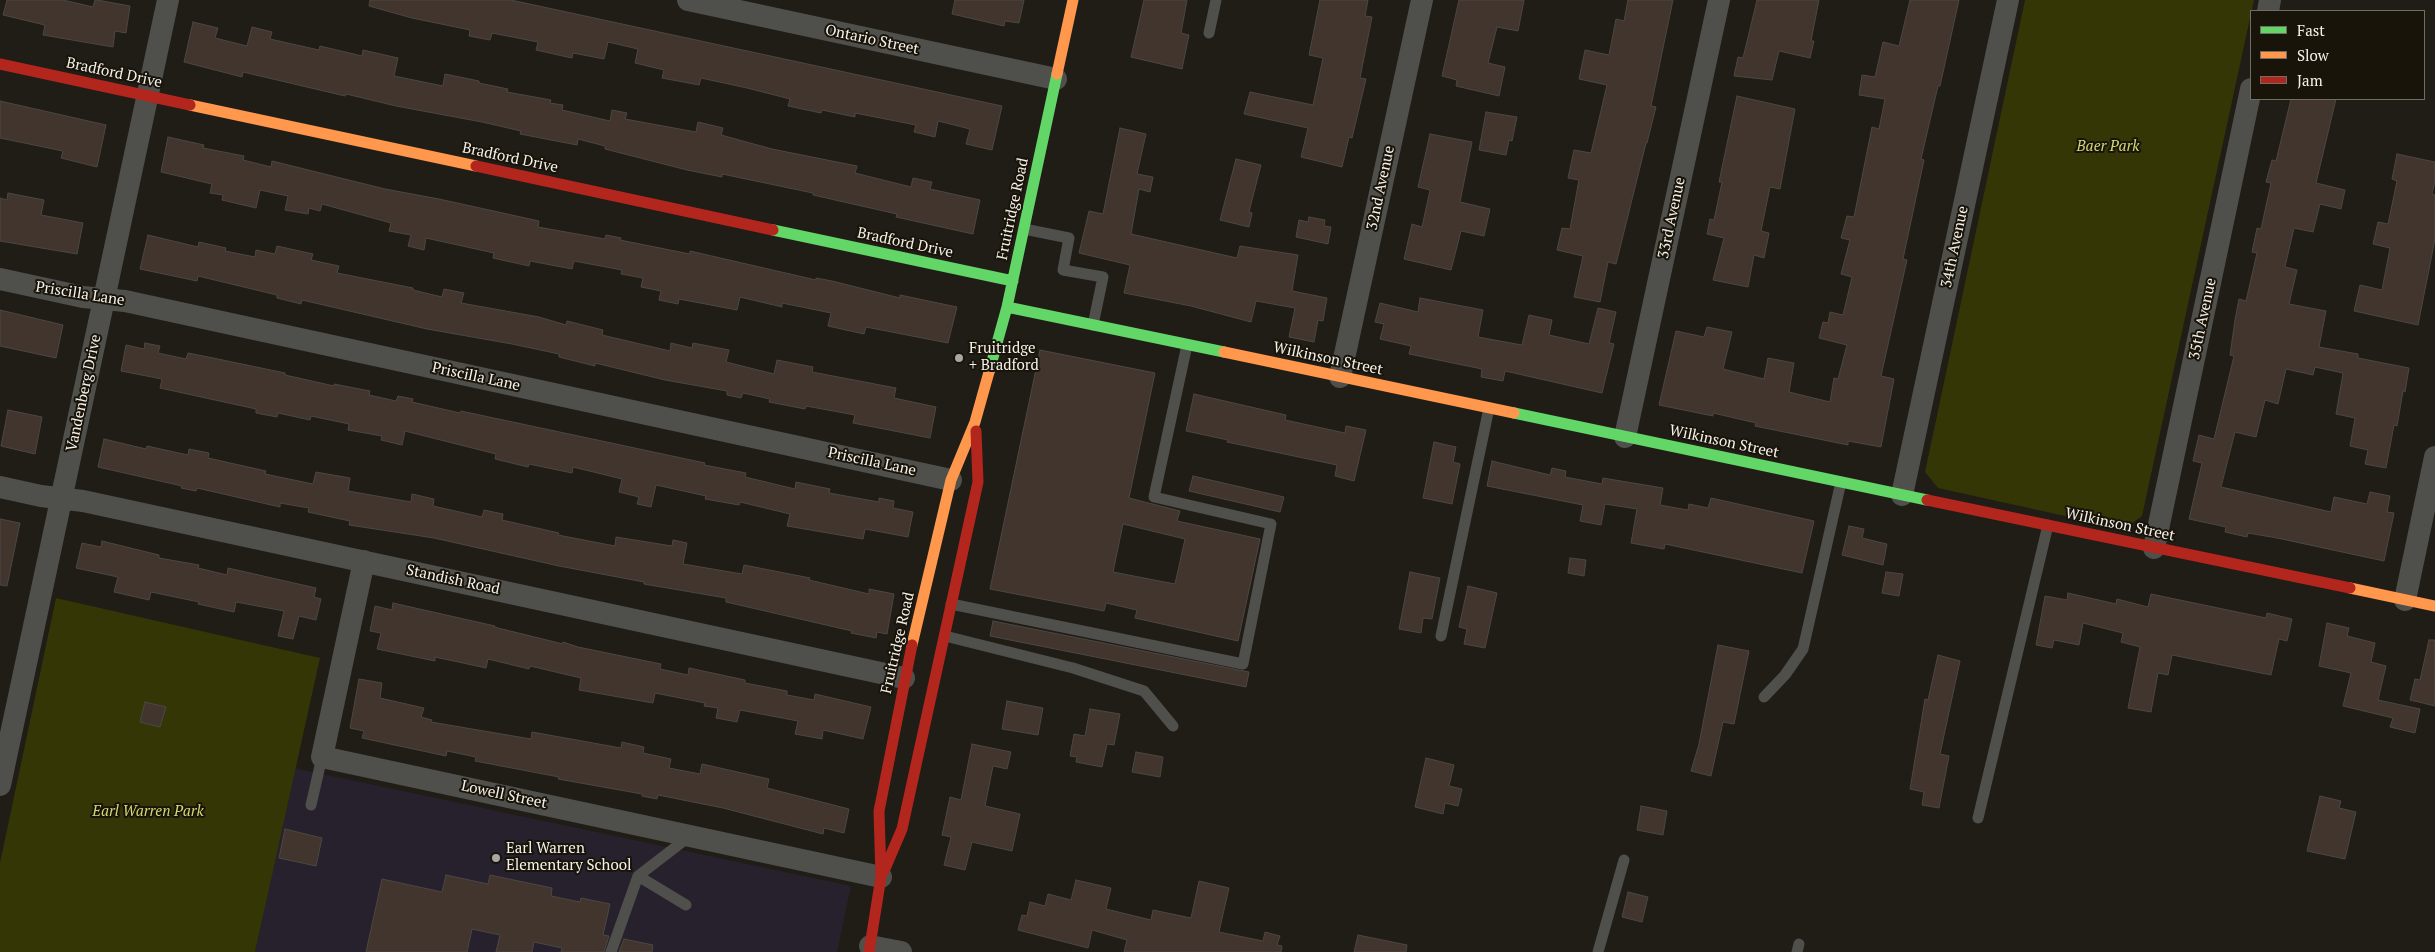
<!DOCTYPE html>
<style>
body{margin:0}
#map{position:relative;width:2435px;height:952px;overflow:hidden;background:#201c16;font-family:"PT Serif",serif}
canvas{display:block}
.legend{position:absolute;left:2250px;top:10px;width:175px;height:90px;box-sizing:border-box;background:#19140a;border:1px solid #716c64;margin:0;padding:6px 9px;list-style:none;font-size:15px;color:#f5f1ea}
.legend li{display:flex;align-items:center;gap:10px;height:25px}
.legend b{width:25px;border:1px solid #716c64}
</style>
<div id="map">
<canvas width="2435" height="952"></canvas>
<ul class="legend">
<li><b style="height:6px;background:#63d668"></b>Fast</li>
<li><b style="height:6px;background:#ff974d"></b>Slow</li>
<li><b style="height:6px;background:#b3261e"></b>Jam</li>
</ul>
</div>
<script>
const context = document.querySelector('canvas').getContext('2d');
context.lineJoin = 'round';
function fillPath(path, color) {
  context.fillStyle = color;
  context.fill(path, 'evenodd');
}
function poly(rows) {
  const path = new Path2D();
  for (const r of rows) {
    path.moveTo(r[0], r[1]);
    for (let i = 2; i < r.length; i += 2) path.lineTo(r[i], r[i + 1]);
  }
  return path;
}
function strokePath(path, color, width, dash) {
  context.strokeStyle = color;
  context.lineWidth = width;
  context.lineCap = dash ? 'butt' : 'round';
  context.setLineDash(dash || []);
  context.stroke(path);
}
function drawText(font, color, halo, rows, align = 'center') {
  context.font = font + ' "PT Serif",serif';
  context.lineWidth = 4;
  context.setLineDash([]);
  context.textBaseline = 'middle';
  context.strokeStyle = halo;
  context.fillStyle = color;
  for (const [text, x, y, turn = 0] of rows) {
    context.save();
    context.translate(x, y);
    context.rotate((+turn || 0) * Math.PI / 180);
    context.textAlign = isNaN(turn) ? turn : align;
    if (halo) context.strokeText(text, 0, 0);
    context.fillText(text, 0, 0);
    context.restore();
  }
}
const education = poly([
 [294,768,851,886,837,952,255,952]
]);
const green = poly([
 [2025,0,2254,0,2142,516,2124,529,1938,488,1925,472],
 [56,598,320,658,255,952,0,952,0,863]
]);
const building = poly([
 [7,0,63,0,93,7,95,0,97,0,130,6,126,33,115,31,113,47,43,35,45,25,3,15,7,0],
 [370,0,511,0,1002,106,992,150,966,144,970,129,938,121,935,137,914,132,916,125,855,113,855,117,822,110,821,113,788,106,790,99,747,88,701,78,699,85,662,78,664,70,635,63,638,49,608,42,604,59,573,53,572,58,536,50,538,42,492,33,490,40,469,36,470,30,412,18,369,6,370,0],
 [955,0,1024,0,1019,23,1005,21,1004,26,952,14,955,0],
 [1144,0,1187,0,1181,33,1189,35,1182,69,1131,57,1144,0],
 [1320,0,1368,0,1365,16,1372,17,1360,78,1366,79,1352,138,1349,137,1342,167,1301,157,1308,128,1244,114,1250,92,1313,105,1323,58,1309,55,1320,0],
 [1459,0,1524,0,1518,31,1497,27,1488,63,1505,67,1499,96,1456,86,1457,80,1442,76,1459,0],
 [1628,0,1673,0,1651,106,1656,107,1647,143,1646,143,1616,264,1608,262,1600,302,1574,297,1583,256,1557,250,1562,228,1570,229,1579,180,1568,178,1574,150,1591,153,1607,85,1579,79,1585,50,1609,55,1616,19,1624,21,1628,0],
 [1757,0,1819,0,1811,41,1814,41,1810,58,1779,51,1772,80,1734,76,1738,57,1743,58,1757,0],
 [1910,0,1959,0,1940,86,1938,86,1921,159,1924,160,1903,259,1907,260,1881,376,1894,379,1881,447,1848,441,1848,445,1755,426,1756,423,1713,413,1713,416,1659,405,1676,331,1704,337,1707,327,1732,332,1723,369,1764,379,1768,358,1794,363,1789,392,1830,402,1834,378,1838,379,1847,345,1819,338,1823,322,1828,323,1830,312,1843,315,1852,277,1841,274,1850,240,1841,238,1847,216,1854,217,1872,127,1879,129,1885,99,1859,95,1862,75,1875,77,1883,42,1899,46,1910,0],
 [193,22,218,28,215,38,247,46,252,27,272,32,270,39,319,50,320,46,362,56,363,50,398,58,394,76,443,86,445,74,479,81,479,83,508,89,507,92,551,100,550,103,563,105,562,110,610,121,612,110,627,113,625,119,696,132,698,122,723,128,721,135,772,149,857,166,855,173,911,187,913,178,932,182,930,189,980,200,973,234,896,217,897,214,813,195,813,193,722,174,722,177,687,170,605,149,605,146,578,139,577,145,520,134,521,131,482,122,396,106,346,94,345,96,243,72,242,77,184,62,193,22],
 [1737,96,1795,109,1780,189,1770,187,1761,231,1769,233,1764,258,1754,255,1748,287,1713,280,1724,238,1707,234,1710,219,1714,220,1722,182,1719,182,1737,96],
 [2291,99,2336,99,2316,183,2345,190,2341,209,2320,204,2313,232,2294,228,2285,267,2297,270,2289,304,2326,311,2319,347,2358,354,2358,358,2409,368,2405,392,2403,391,2397,426,2394,425,2386,468,2365,464,2368,450,2350,446,2355,418,2336,414,2343,373,2315,367,2313,375,2286,369,2278,404,2265,400,2256,437,2235,432,2221,487,2331,512,2334,497,2367,504,2370,492,2390,496,2387,512,2394,513,2384,561,2277,538,2248,533,2247,537,2225,532,2226,527,2189,519,2202,463,2193,461,2199,435,2214,439,2234,356,2230,355,2235,320,2239,299,2246,301,2257,253,2252,252,2257,228,2261,229,2271,183,2266,182,2272,160,2276,161,2291,99],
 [0,101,106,125,97,167,61,158,63,151,0,138,0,101],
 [1486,112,1517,117,1512,141,1509,140,1506,155,1479,150,1486,112],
 [1120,128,1146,134,1137,174,1153,177,1150,192,1139,189,1131,234,1237,258,1240,246,1298,255,1292,291,1327,298,1323,321,1318,320,1314,342,1289,337,1295,308,1256,301,1251,322,1191,306,1124,293,1130,265,1079,253,1089,211,1103,214,1120,128],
 [1430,134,1472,142,1460,202,1490,209,1484,236,1461,231,1451,270,1404,259,1412,224,1422,227,1430,190,1418,187,1430,134],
 [168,137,204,145,203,148,244,156,243,160,271,167,272,161,385,189,439,199,539,221,538,227,605,239,606,235,621,238,620,240,690,254,690,251,816,280,816,278,832,281,900,298,900,295,957,307,948,343,866,327,864,334,828,326,831,313,782,303,782,307,740,297,737,310,679,299,678,304,659,300,661,291,641,287,643,278,621,274,622,270,574,261,572,269,530,261,529,266,493,258,494,253,426,238,424,250,408,246,411,235,389,231,391,223,322,204,320,211,309,208,308,214,285,210,288,196,260,190,256,208,222,200,223,195,210,193,212,184,161,172,168,137],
 [2397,154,2435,162,2435,181,2432,194,2435,195,2435,239,2418,325,2354,311,2360,285,2382,290,2390,248,2373,244,2378,222,2388,224,2397,181,2392,179,2397,154],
 [1236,159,1261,165,1249,212,1252,213,1249,227,1220,220,1236,159],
 [8,193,44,200,41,215,83,223,77,254,0,241,0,198,7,200,8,193],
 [1309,217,1325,220,1324,226,1331,227,1328,244,1296,237,1299,220,1308,222,1309,217],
 [148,235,198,247,199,242,226,248,225,251,255,257,256,250,275,254,277,246,313,254,311,260,339,266,337,273,413,288,413,290,442,297,444,289,464,293,461,303,539,317,566,325,567,321,603,330,602,335,670,351,671,343,692,348,693,343,729,350,726,362,774,374,777,360,813,367,812,372,896,388,894,398,936,407,930,438,853,423,855,415,806,406,805,409,769,402,770,399,743,393,741,398,727,395,727,391,665,380,595,363,595,366,559,357,559,354,512,344,427,329,302,300,301,304,277,298,277,295,198,276,197,281,140,269,148,235],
 [1420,298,1483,310,1478,337,1522,345,1529,315,1552,320,1549,335,1589,344,1598,308,1616,312,1609,343,1614,344,1602,393,1505,371,1503,381,1481,377,1482,369,1409,354,1411,346,1380,339,1384,324,1375,322,1380,303,1418,312,1420,298],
 [0,310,63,325,56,358,0,346,0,310],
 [145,343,160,346,158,353,186,359,188,353,213,358,285,373,285,375,334,386,334,384,370,391,369,395,396,401,398,396,413,399,412,402,460,413,461,411,705,463,704,465,746,473,745,477,795,489,796,482,830,489,829,493,879,502,879,498,894,501,893,508,913,512,908,537,865,529,863,539,787,526,790,514,740,502,739,505,705,499,706,496,656,485,651,507,637,504,639,497,619,492,622,479,573,467,572,473,529,464,528,467,495,459,496,454,405,431,402,445,381,440,382,436,348,430,349,424,311,416,310,420,278,413,277,417,256,413,256,409,160,388,162,379,121,371,126,345,144,349,145,343],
 [1040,350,1155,373,1129,498,1180,511,1177,521,1260,539,1238,641,1135,618,1137,610,1106,603,1104,611,990,589,1040,350],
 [1123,524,1185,539,1175,584,1113,572,1123,524],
 [1194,394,1286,415,1285,420,1345,433,1346,426,1366,430,1354,481,1335,476,1337,465,1227,442,1228,440,1186,431,1194,394],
 [8,410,42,417,35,454,1,446,8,410],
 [104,439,146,449,147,446,188,455,189,449,209,453,208,458,266,471,265,474,313,484,316,472,350,478,348,491,411,502,412,494,434,499,433,506,482,517,484,510,503,514,502,520,559,533,558,535,615,546,616,537,672,546,673,540,687,543,683,564,742,574,744,565,810,578,809,580,869,594,869,589,894,594,887,634,877,632,876,638,851,633,852,631,726,602,726,598,644,584,644,582,559,566,434,538,349,525,350,521,308,512,309,508,280,503,280,507,197,488,196,491,181,488,182,486,98,467,104,439],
 [1434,442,1456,447,1453,462,1460,464,1452,504,1423,498,1434,442],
 [1492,461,1550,475,1552,468,1566,471,1565,477,1602,484,1603,478,1663,488,1660,505,1688,510,1689,504,1708,508,1711,498,1814,521,1802,573,1665,544,1664,549,1631,543,1637,509,1605,504,1601,525,1580,521,1583,505,1487,486,1492,461],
 [1193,476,1284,497,1280,512,1189,491,1193,476],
 [0,519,20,523,7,586,0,585,0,519],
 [1849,526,1864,529,1862,538,1887,544,1883,565,1842,555,1849,526],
 [102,541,159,555,159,558,199,565,198,568,227,575,228,568,316,588,314,597,321,599,316,620,299,616,293,639,278,636,284,611,236,602,234,612,198,604,199,602,151,592,149,600,114,592,118,577,76,568,82,543,101,547,102,541],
 [1570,558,1586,560,1584,576,1568,573,1570,558],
 [1410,572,1440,578,1432,619,1423,618,1421,633,1399,629,1410,572],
 [1886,572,1903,574,1899,596,1882,593,1886,572],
 [1468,586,1497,593,1485,648,1464,644,1467,629,1459,627,1468,586],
 [2068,593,2116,604,2117,599,2148,607,2151,594,2266,618,2267,613,2292,619,2287,641,2279,639,2271,675,2172,655,2168,675,2158,673,2151,712,2128,708,2140,647,2121,642,2123,633,2083,623,2079,645,2054,640,2052,648,2036,645,2045,596,2067,600,2068,593],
 [393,603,495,626,494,627,563,644,563,642,578,647,661,664,660,669,688,675,689,668,745,680,745,683,787,691,787,695,814,700,815,694,871,707,863,739,823,730,822,739,795,734,798,721,740,710,737,722,716,718,718,708,704,706,705,703,655,693,653,703,579,690,581,678,530,666,529,669,488,659,486,668,435,657,435,661,377,649,381,633,370,631,375,606,392,610,393,603],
 [993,621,1249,672,1246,687,990,636,993,621],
 [2327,623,2349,628,2347,636,2375,643,2371,662,2386,666,2378,700,2420,709,2415,733,2390,727,2393,718,2343,706,2351,673,2319,666,2327,623],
 [2429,640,2435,640,2435,706,2410,700,2415,679,2420,680,2429,640],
 [1718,645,1749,651,1734,724,1723,722,1711,776,1691,771,1699,744,1718,645],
 [1938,655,1960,661,1940,754,1949,756,1939,808,1922,805,1924,792,1910,789,1925,699,1928,700,1938,655],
 [359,679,382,683,380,698,424,708,421,717,432,720,431,722,531,739,532,732,621,748,622,742,644,747,643,753,671,759,669,768,700,774,702,764,769,779,767,788,849,809,844,833,824,828,823,834,723,808,658,795,657,799,642,796,642,794,558,779,559,777,475,761,476,757,447,751,446,756,362,738,364,731,350,728,359,679],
 [1007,701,1043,708,1038,735,1002,729,1007,701],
 [145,702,166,707,160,727,140,722,145,702],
 [1090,709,1120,714,1114,745,1107,744,1102,767,1076,762,1077,757,1070,756,1074,734,1085,736,1090,709],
 [972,744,1011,752,1007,769,993,766,985,806,1020,814,1012,851,972,842,965,870,944,865,951,837,942,835,950,797,961,800,972,744],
 [1136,752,1163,757,1160,777,1132,772,1136,752],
 [1426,758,1454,765,1449,786,1462,789,1458,806,1445,803,1443,814,1415,807,1426,758],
 [2320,796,2341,801,2339,808,2356,812,2345,859,2307,851,2320,796],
 [1641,806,1667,811,1663,835,1637,830,1641,806],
 [285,829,322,838,316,866,279,858,285,829],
 [446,875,488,884,490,875,552,888,551,896,580,902,581,898,610,904,603,935,609,936,604,952,561,952,562,948,534,942,532,952,496,952,500,935,472,929,467,952,366,952,382,879,442,892,446,875],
 [1076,880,1111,888,1106,909,1151,920,1153,910,1191,918,1199,881,1229,888,1219,932,1263,941,1265,932,1280,936,1277,945,1282,946,1281,952,1124,952,1127,940,1092,930,1088,948,1018,930,1022,915,1027,916,1030,902,1045,906,1048,894,1071,900,1076,880],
 [1628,892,1648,897,1642,922,1622,917,1628,892],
 [1358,935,1407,945,1406,952,1354,952,1358,935],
 [624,939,653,945,652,952,619,952,624,939]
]);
const lane = poly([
 [1209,33,1216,0],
 [1024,229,1069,238,1063,270,1103,277,1093,325],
 [951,604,1243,664,1271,524,1154,497,1187,345],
 [945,636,1073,668,1144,691,1173,726],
 [1441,636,1489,408],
 [1764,697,1785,675,1803,649,1841,482],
 [311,805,322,757],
 [1978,818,2048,525],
 [638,876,686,905],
 [611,952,638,876,690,836],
 [1598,952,1624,860],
 [1797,952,1799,944]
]);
const street = poly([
 [688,0,1056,79],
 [2268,11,2270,0],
 [0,279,83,297,125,301,951,480],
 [1340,377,1422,0],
 [1625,437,1719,0],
 [0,487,41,496,83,501,904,678],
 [1902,495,2008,0],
 [2154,548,2251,89],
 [364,561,322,757,881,877],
 [2405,600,2435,457],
 [0,785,168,0],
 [870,946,901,952]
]);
const fast = poly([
 [773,230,1013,281],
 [1007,307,1224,352],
 [989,372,1007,307,1057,74],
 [1514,413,1927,500]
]);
const slow = poly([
 [1057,74,1073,0],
 [190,105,476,166],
 [1224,352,1514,413],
 [2350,588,2435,606],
 [912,645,951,480,975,422,989,372]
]);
const jam = poly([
 [0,64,190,105],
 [476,166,773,230],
 [1927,500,2350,588],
 [884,871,902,829,978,482,976,431],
 [869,952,881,877,879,811,912,645]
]);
const markers = [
 [959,358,5,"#aaa6a0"],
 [496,858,5,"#aaa6a0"]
];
const streetNames = [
 ["Ontario Street",872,40,12],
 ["Bradford Drive",114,73,12],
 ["Bradford Drive",510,158,12],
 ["32nd Avenue",1381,188,-78],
 ["Fruitridge Road",1013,209,-78],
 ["33rd Avenue",1672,218,-78],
 ["Bradford Drive",905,243,12],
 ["34th Avenue",1955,247,-78],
 ["Priscilla Lane",80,294,9],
 ["35th Avenue",2203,319,-78],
 ["Wilkinson Street",1328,359,12],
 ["Priscilla Lane",476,377,12],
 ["Vandenberg Drive",84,393,-78],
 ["Wilkinson Street",1724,442,12],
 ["Priscilla Lane",872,462,12],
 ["Wilkinson Street",2120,525,12],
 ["Standish Road",453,580,12],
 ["Fruitridge Road",898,643,-77],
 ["Lowell Street",504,795,12]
];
const parkNames = [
 ["Baer Park",2108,147],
 ["Earl Warren Park",148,812]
];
const poiNames = [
 ["Fruitridge",969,349],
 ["+ Bradford",969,366],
 ["Earl Warren",506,849],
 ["Elementary School",506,866]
];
fillPath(education, '#27212d');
fillPath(green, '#353606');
fillPath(building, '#42352e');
strokePath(building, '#4c4744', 1);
strokePath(lane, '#4f4f4b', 11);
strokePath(street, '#4f4f4b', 22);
strokePath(fast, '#63d668', 11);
strokePath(slow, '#ff974d', 11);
strokePath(jam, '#b3261e', 11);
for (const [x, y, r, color] of markers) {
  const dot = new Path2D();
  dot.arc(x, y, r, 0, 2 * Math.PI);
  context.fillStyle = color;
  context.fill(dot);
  strokePath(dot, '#19140a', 2);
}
drawText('15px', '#f5f1ea', '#19140a', streetNames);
drawText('italic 15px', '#d2d872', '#19140a', parkNames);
drawText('15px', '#f5f1ea', '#19140a', poiNames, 'left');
</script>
